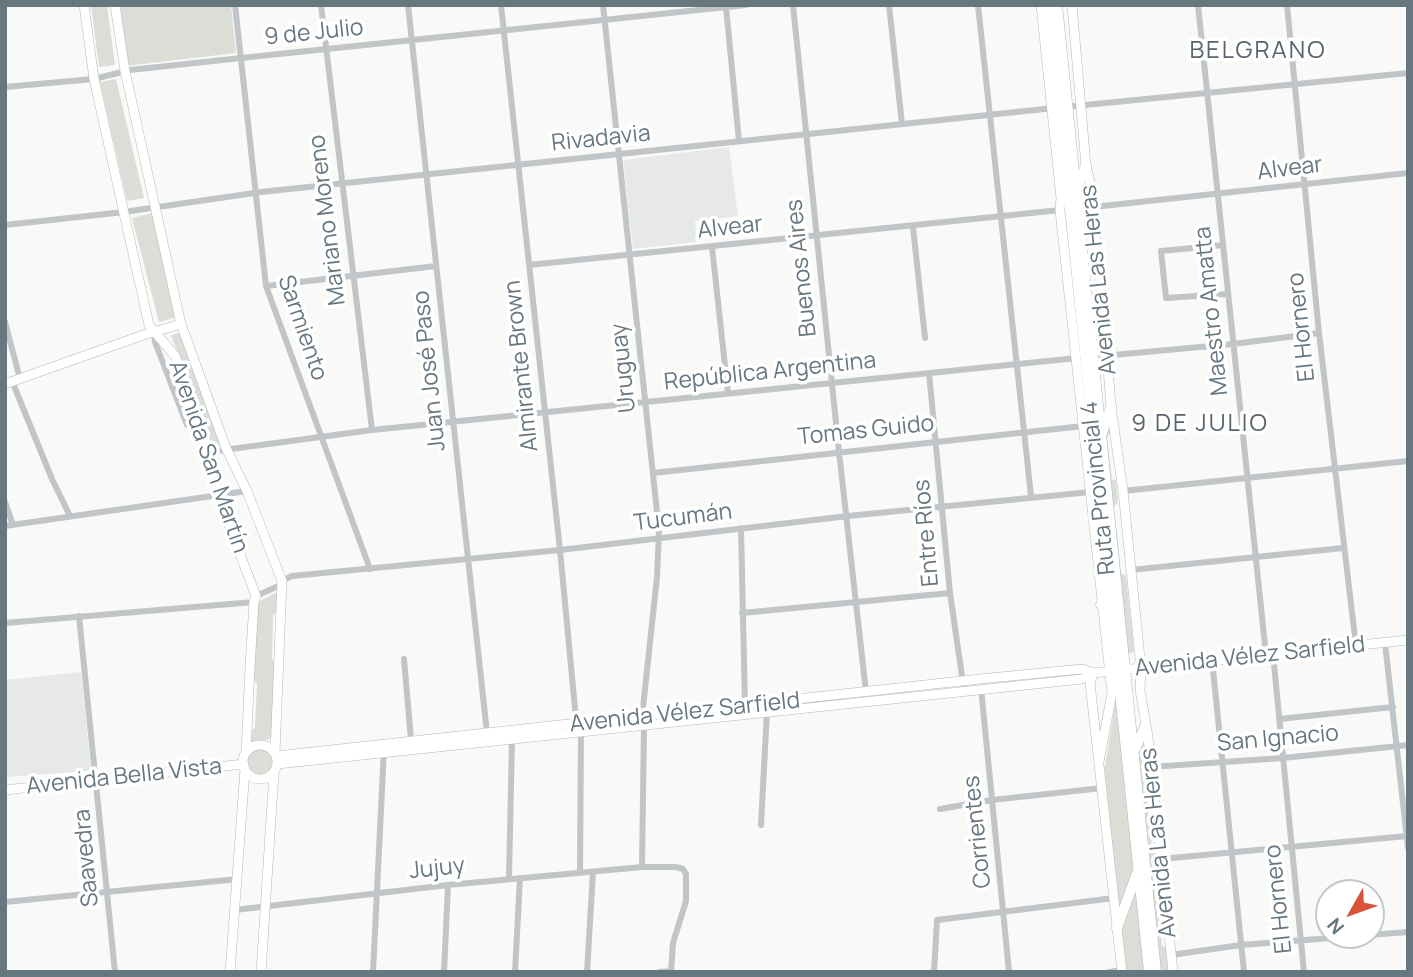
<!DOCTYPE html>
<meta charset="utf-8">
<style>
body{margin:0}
#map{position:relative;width:1413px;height:977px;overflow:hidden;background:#f9f9f7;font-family:Manrope,sans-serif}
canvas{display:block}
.frame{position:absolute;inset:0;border:7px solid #667780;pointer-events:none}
.north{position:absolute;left:1315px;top:879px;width:70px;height:70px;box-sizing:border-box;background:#fff;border:2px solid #c2c9cc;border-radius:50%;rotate:230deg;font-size:19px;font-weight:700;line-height:28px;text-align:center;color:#667780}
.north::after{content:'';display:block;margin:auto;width:24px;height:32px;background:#d75439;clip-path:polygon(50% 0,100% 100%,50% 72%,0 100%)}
</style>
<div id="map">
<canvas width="1413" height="977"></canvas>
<div class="frame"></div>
<div class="north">N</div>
</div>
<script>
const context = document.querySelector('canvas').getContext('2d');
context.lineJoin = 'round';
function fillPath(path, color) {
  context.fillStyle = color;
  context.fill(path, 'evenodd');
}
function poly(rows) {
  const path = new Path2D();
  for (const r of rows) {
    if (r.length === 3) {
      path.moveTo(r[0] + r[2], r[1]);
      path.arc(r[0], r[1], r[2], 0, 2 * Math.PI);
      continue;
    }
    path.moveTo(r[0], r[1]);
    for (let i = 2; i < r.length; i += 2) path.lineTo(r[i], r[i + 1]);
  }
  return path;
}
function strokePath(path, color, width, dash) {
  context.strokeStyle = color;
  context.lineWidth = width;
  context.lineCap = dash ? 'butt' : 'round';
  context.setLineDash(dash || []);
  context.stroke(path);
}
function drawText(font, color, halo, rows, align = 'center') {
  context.font = font + ' Manrope,sans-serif';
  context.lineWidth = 7;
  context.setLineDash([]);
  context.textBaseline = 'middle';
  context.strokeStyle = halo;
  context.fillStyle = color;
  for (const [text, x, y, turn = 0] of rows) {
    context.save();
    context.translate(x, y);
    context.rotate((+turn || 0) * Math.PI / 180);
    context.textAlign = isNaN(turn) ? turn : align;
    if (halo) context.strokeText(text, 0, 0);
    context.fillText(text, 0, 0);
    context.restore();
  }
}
const built = poly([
 [729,147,738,216,695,221,697,242,633,249,623,160],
 [81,672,91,771,5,777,5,680]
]);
const green = poly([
 [91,5,107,5,115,65,99,67],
 [120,5,231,5,236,53,126,66],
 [116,79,144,198,127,201,100,82],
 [152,213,180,316,159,322,132,218],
 [179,333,224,445,213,447,171,335],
 [1110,423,1111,432,1107,437,1112,479,1116,481,1118,502,1114,506,1121,573,1126,576,1134,650,1131,654,1127,650,1104,437],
 [275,593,278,595,278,612,273,615,272,658,276,666,271,736,268,740,253,741,250,741,250,731,255,728,257,684,254,680,258,602],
 [1117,691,1136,867,1120,913,1104,773],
 [1144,736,1149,776,1145,780,1149,821,1154,821,1150,824,1152,848,1156,849,1158,870,1154,873,1155,885,1160,886,1156,890,1162,946,1166,948,1169,972,1160,972,1136,755],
 [260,762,13],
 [1136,888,1147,972,1125,972,1121,932]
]);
const minor = poly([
 [235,5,266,286,370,569],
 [321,5,372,430],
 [408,5,487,733],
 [501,5,560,550,576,719,581,732,580,873],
 [603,5,659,531,657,577,642,717,644,726,642,867,676,867,683,869,686,874,686,901,673,943,671,972],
 [793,5,839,452,866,692],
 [889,5,902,124],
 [978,5,1031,496],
 [1198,5,1266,655],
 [1287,5,1319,333,1356,646],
 [726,7,739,141],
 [5,87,94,79,130,70,241,58,746,5],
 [1065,107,1408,73],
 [1093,207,1408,173],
 [5,225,124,212,261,192,1054,108],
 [913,227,925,338],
 [1223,245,1161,251,1166,298,1227,294],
 [712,247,728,393],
 [529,265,1060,210],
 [266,286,436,266],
 [5,322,20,379],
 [154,334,155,342,187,425],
 [1091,357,1233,344,1319,333],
 [929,373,950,593,964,690],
 [12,381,52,479,70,516],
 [209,452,372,430,1077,358],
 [653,473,1083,426],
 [1123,491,1408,461],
 [5,502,13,525],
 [5,526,247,491],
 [741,528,745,705],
 [1131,570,1343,548],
 [282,581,292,576,560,550,848,516,1090,492],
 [256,596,283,584],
 [742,613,950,593],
 [79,616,115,972],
 [5,623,254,602],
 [1385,643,1408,848],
 [1273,654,1304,972],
 [404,659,411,740],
 [1212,660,1244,972],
 [981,688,1009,972],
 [1279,719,1393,707],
 [1151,767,1283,758,1408,745],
 [940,809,992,800,1102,788],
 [761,825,767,711],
 [1161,859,1407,836],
 [509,879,512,738],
 [5,902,238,879],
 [235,910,448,885,642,867],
 [1171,955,1241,945,1408,932],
 [373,972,384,749],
 [444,972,448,885],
 [515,972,520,878],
 [587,972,593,872],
 [660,972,671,971],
 [934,972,937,920,1114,898],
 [1109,972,1122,970]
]);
const secondary = poly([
 [84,5,94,79,149,325,175,356,190,391,209,452,217,494,256,596,254,602,250,667,246,753],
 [115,5,125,71,181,324,226,448,247,491,282,581,275,753],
 [1041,5,1061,198,1060,210,1112,693,1099,762],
 [1072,5,1086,166,1090,182,1106,341,1111,407,1123,491,1141,668,1140,690,1148,737,1173,972],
 [5,384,146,334,181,324],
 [1093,673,1090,683,1122,972],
 [260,762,17],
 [276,756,980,679,1082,669,1093,673],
 [277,764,1082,679,1093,673,1408,640],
 [5,790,244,764],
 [230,972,245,769],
 [261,972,274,773]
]);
const primary = poly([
 [1049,5,1149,972],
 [1057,5,1156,972],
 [1077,188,1086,166],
 [1102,433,1111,407],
 [1101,605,1108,587],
 [1135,749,1145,727],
 [1117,928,1137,873]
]);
const streetNames = [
 ["9 de Julio",314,33,-6],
 ["Rivadavia",601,139,-6],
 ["Alvear",1290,169,-7],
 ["Mariano Moreno",328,220,-97],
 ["Alvear",730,228,-6],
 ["Buenos Aires",802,268,-96],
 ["Avenida Las Heras",1099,280,-96],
 ["Maestro Amatta",1212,311,-96],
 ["El Hornero",1302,327,-96],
 ["Sarmiento",302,328,71],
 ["Almirante Brown",522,366,-96],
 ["Uruguay",624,368,-96],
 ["Juan José Paso",430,371,-96],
 ["República Argentina",770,372,-6],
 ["Tomas Guido",866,431,-6],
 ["Avenida San Martín",208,457,71],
 ["Ruta Provincial 4",1099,488,-96],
 ["Tucumán",683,518,-7],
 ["Entre Ríos",927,533,-95],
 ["Avenida Vélez Sarfield",1250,657,-6],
 ["Avenida Vélez Sarfield",685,713,-6],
 ["San Ignacio",1278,739,-5],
 ["Avenida Bella Vista",124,777,-6],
 ["Corrientes",978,832,-96],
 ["Avenida Las Heras",1159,843,-96],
 ["Saavedra",87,858,-95],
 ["Jujuy",437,869,-6],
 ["El Hornero",1279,899,-96]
];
const neighbourhoodNames = [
 ["BELGRANO",1258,51],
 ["9 DE JULIO",1200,424]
];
fillPath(built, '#e7e9e8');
fillPath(green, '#daded7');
strokePath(secondary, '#b3b9bd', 10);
strokePath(primary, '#b2b8bb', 11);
strokePath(minor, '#c1c5c8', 6);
strokePath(secondary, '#fff', 9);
strokePath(primary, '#fff', 10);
drawText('23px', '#667780', '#fff', streetNames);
context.letterSpacing = '2px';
drawText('24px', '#58646c', '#fff', neighbourhoodNames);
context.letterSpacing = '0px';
</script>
